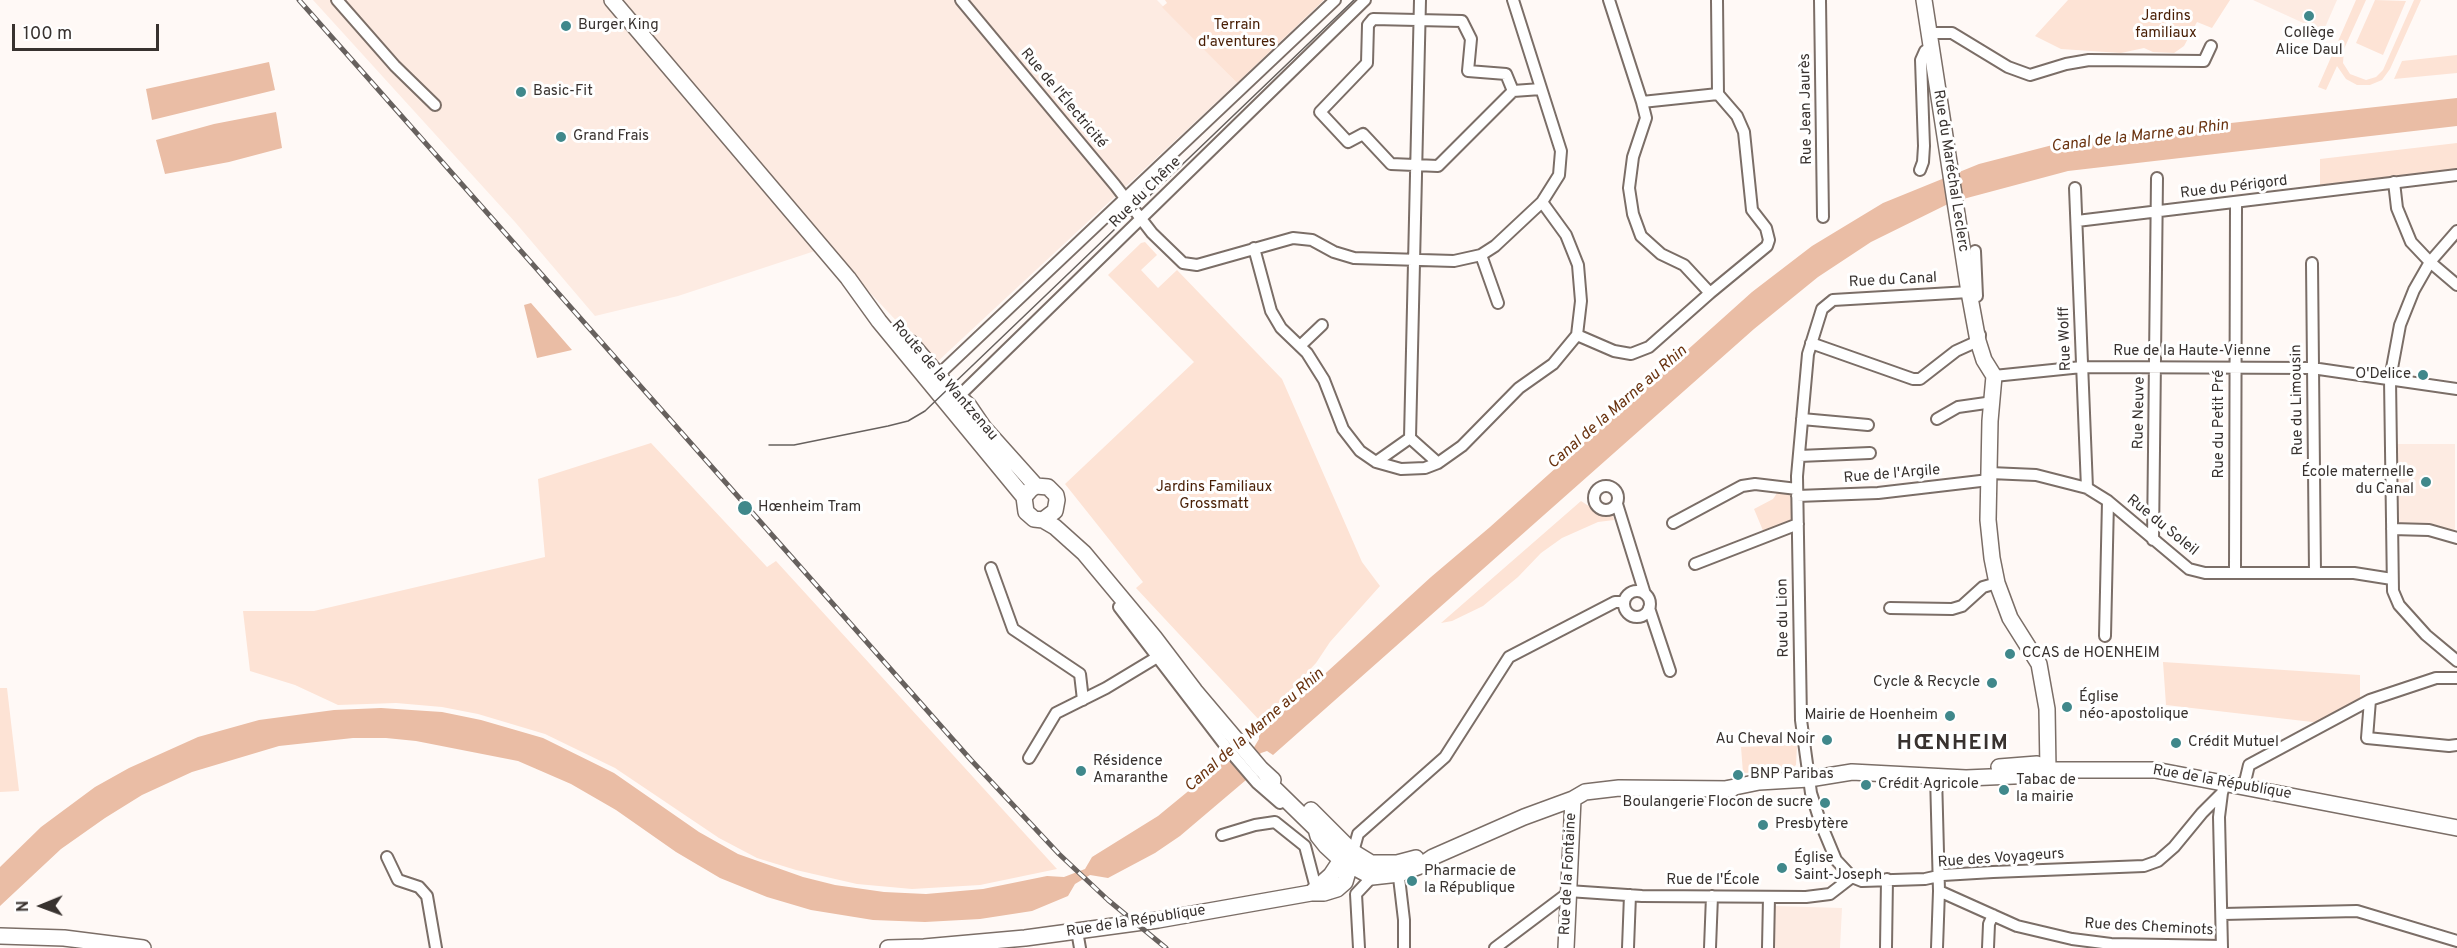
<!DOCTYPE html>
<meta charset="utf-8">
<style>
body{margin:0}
#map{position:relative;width:2457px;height:948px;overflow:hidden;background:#fff9f6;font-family:Overpass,sans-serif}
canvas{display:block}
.north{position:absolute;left:12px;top:876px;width:60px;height:60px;-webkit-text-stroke:4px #fff;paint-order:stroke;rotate:269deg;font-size:16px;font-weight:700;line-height:24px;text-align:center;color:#38322f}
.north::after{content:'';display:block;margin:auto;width:21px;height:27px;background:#38322f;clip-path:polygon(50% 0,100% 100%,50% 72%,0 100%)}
.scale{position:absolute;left:12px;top:24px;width:147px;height:27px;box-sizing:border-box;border:3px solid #38322f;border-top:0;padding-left:8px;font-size:18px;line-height:21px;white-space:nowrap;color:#38322f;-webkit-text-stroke:4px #fff;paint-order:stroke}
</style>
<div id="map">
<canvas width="2457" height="948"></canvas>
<div class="north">N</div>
<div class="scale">100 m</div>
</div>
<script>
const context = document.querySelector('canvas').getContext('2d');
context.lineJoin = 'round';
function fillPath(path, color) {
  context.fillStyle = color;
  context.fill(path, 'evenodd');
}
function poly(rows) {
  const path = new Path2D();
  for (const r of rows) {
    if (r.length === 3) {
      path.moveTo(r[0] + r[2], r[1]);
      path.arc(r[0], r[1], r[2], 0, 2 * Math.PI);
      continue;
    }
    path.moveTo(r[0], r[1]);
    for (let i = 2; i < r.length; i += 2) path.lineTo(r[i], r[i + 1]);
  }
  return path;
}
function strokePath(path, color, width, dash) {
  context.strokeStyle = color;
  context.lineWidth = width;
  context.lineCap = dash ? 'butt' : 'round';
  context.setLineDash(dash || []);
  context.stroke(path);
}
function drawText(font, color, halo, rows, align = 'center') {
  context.font = font + ' Overpass,sans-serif';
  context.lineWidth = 6;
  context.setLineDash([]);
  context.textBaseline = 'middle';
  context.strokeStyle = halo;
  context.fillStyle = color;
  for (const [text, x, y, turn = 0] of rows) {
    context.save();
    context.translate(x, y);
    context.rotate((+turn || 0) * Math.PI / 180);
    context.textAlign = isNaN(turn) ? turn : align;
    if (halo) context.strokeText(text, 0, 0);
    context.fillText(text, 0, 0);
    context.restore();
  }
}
const built = poly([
 [313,0,1157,0,1237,83,936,363,827,247,678,296,595,316,515,222],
 [2253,0,2337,0,2323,32],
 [2397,444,2455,444,2455,532,2428,524,2400,523,2397,520],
 [1774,906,1842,908,1840,948,1772,948]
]);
const green = poly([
 [1165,0,1324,0,1237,83,1162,7,1167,3],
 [2068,0,2230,0,2212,28,2197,22,2184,46,2174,53,2153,52,2144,48,2121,53,2061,49,2035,36],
 [2356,0,2366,0,2344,49,2343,63,2350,74,2366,80,2376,77,2383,70,2414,0,2421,0,2390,69,2382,80,2370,85,2357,85,2346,79,2337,66,2326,90,2318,87],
 [2375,0,2406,1,2383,55,2356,43],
 [2457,55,2457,73,2394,79,2402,61],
 [2457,143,2457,171,2320,186,2320,159],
 [1145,242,1157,255,1141,270,1158,288,1177,270,1282,379,1362,562,1380,586,1330,642,1316,663,1261,722,1136,588,1143,582,1065,484,1194,362,1108,275,1141,243],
 [651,443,767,567,776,561,1057,869,980,885,912,889,857,884,796,870,757,858,719,838,615,768,545,734,478,714,442,707,396,703,338,705,295,685,250,671,243,611,314,611,545,557,538,479],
 [1779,490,1793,492,1794,521,1764,533,1754,509,1773,499],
 [1581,501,1601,514,1612,513,1614,520,1598,522,1562,538,1541,553,1518,577,1483,606,1452,621,1441,623],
 [2163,662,2360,675,2360,700,2321,723,2166,705],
 [0,688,7,688,19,791,0,792],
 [1797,745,1796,765,1789,771,1743,773,1741,747]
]);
const water = poly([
 [269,62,275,90,152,120,146,89],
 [2457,98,2457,126,2068,171,1952,202,1871,242,1818,277,1754,329,1273,755,1267,751,1261,753,1246,768,1246,780,1180,836,1155,853,1108,878,1090,875,1075,884,1068,896,1032,911,980,919,925,922,873,920,811,910,767,897,720,878,676,852,616,810,571,784,518,761,416,741,386,738,353,738,279,746,192,772,142,795,105,818,61,849,0,906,0,867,41,827,95,787,129,768,198,737,259,720,334,710,381,708,442,712,481,720,543,738,614,773,699,832,738,854,803,877,835,885,884,892,926,894,983,889,1047,876,1064,877,1085,869,1092,857,1158,816,1225,761,1238,761,1253,749,1259,739,1259,734,1431,577,1490,527,1752,292,1812,246,1883,203,1979,164,2068,141],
 [276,112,282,148,229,162,165,174,156,140,214,124],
 [531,303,572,350,537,358,524,305]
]);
const street = poly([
 [337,0,395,66,435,105],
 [961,0,1115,185,1152,233,1183,263,1197,265,1293,238,1312,240,1334,252,1354,258,1454,261,1481,255,1495,246,1542,202,1559,175,1561,151,1513,0],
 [1609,0,1642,102],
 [1717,0,1718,94],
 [1820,0,1823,217],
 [1929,33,1952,33,2008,67,2030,75,2066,64,2089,60,2204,61,2211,46],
 [1513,91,1506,74,1468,71,1471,39,1462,21,1373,19,1368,25,1367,63,1320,112,1348,142,1363,134,1391,164,1438,166,1513,91,1541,89],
 [1920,170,1923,162,1924,146,1921,60,1925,51,1931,48],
 [2394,182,2397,208,2411,242,2430,262,2457,285],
 [2075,188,2087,488],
 [2077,221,2457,175],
 [2457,231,2430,262,2414,290,2400,325,2390,379,2393,591,2399,605,2426,635,2457,661],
 [1254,248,1271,311,1281,328,1307,353,1324,380,1343,429,1360,451,1376,462,1401,469,1425,468,1438,463,1462,446,1519,388,1553,364,1577,335,1581,301,1578,265,1566,235,1542,202],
 [1975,251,1977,296],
 [1481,255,1498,303],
 [2312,263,2315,573],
 [1969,292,1833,300,1822,309,1808,354,1797,476,1801,720,1811,793,1821,824,1836,860,1852,877,1862,881,1925,879,1943,875,1993,872,2144,866,2158,861,2174,847,2202,813,2222,793,2225,783],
 [1577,335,1614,351,1631,354,1649,347,1710,293,1684,265,1661,254,1641,236,1633,214,1629,188,1633,157,1646,118,1642,102,1718,94,1737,116,1744,132,1752,210,1766,228,1769,240,1767,246,1710,293],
 [1811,343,1913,379,1920,379,1956,351,1978,341,1980,335],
 [1300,346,1322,325],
 [1994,376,2082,367,2312,368,2457,389],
 [934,379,1335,0],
 [955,400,1365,0],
 [1802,419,1868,425],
 [1937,419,1958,407,1993,402],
 [1410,438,1438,463],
 [1799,456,1870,453],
 [1376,462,1410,438,1420,0],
 [1990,473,2036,475,2087,488,2108,501,2189,569,2205,573,2354,573,2392,579],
 [1606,498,12],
 [1797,496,1878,493,1989,480],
 [1617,504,1645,594],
 [1673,523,1742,486,1755,484,1797,489],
 [2392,529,2429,530,2457,538],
 [2153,540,2157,178],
 [1695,564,1798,524],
 [991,568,1013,629,1080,674,1083,700],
 [2235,573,2236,203],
 [1637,604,13],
 [1119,607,1227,748,1257,783,1280,803],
 [1649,608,1670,671],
 [1890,608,1952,609,1962,606,1983,587,1997,583],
 [2105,636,2108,501],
 [2370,700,2367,738,2449,746,2457,745],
 [1029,758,1056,713,1106,688,1159,656],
 [1936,775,1939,891,1937,948],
 [2244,786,2249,765,2370,700,2436,678,2457,678],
 [2222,793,2219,817,2222,948],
 [1222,835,1255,825,1275,822,1305,846,1316,888],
 [1353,852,1358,834,1445,757,1509,657,1615,602,1624,602],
 [387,857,398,880,419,887,427,896,436,948],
 [1398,869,1404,920,1404,948],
 [1568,891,1642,896,1806,897,1830,894,1852,877],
 [1939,891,2017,926,2072,939,2111,944,2222,946],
 [2223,914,2357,911,2457,941],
 [1077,931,1080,948],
 [1359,948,1356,894,1372,877],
 [1495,948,1568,893],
 [1628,948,1630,895],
 [1710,948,1712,896],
 [1768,948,1769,897],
 [1886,948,1887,879],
 [1988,948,1989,924,1993,915]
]);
const secondary = poly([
 [612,0,848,278,879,321,1024,497],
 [1924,0,1969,292,1978,341,1984,360,1994,376,1990,421,1988,520,1992,558,1997,583,2010,618,2039,664,2047,709,2048,770],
 [911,343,949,388,969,406,984,428,1036,486],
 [1043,520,1055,511,1057,500,1056,495,1048,487,1036,486,1031,489,1024,497,1026,512,1034,519,1043,520,1055,527,1084,553,1154,637,1195,691,1261,769,1273,780],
 [1999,767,2037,764,2048,770],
 [1265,773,1274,788,1316,829,1318,836,1326,846,1341,860,1372,877,1399,874,1420,866,1433,857,1524,817,1573,799,1585,792,1619,788,1732,789],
 [1725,789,1759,782,1809,779,1852,772,1966,778,2037,775,2048,770,2155,770,2457,828],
 [1311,810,1353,852,1371,863,1397,863,1416,858],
 [1311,893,1331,875,1341,860,1348,855],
 [0,936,64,938,143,948],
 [888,948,924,947,1025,938,1158,920,1311,893,1324,893,1337,889,1345,882,1352,858],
 [1566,948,1573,799]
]);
const tram = poly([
 [769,445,794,445,888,426,908,421,925,411,1354,0]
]);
const rail = poly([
 [299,0,971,760,1059,854,1108,900,1166,948]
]);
const markers = [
 [2309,16,6,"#40888b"],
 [566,26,6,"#40888b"],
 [521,92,6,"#40888b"],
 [561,137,6,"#40888b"],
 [2423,375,6,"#40888b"],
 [2426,482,6,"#40888b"],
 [745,508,8,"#40888b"],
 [2010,654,6,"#40888b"],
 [1992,683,6,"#40888b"],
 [2067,707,6,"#40888b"],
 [1950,716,6,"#40888b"],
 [1827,740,6,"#40888b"],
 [2176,743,6,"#40888b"],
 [1081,771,6,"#40888b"],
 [1738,775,6,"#40888b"],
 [1866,785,6,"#40888b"],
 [2004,790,6,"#40888b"],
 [1825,803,6,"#40888b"],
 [1763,825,6,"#40888b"],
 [1782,868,6,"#40888b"],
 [1412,881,6,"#40888b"]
];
const parkNames = [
 ["Jardins",2166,17],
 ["familiaux",2166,34],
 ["Terrain",1237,26],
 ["d'aventures",1237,43],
 ["Jardins Familiaux",1214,488],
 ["Grossmatt",1214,505]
];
const poiNames = [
 ["Burger King",578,26],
 ["Collège",2309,34,"center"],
 ["Alice Daul",2309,51,"center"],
 ["Basic-Fit",533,92],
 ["Grand Frais",573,137],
 ["O'Delice",2411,375,"right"],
 ["École maternelle",2414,473,"right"],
 ["du Canal",2414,490,"right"],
 ["Hœnheim Tram",758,508],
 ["CCAS de HOENHEIM",2022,654],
 ["Cycle & Recycle",1980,683,"right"],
 ["Église",2079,698],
 ["néo-apostolique",2079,715],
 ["Mairie de Hoenheim",1938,716,"right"],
 ["Au Cheval Noir",1815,740,"right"],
 ["Crédit Mutuel",2188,743],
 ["Résidence",1093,762],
 ["Amaranthe",1093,779],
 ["BNP Paribas",1750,775],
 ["Tabac de",2016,781],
 ["la mairie",2016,798],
 ["Crédit Agricole",1878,785],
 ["Boulangerie Flocon de sucre",1813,803,"right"],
 ["Presbytère",1775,825],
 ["Église",1794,859],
 ["Saint-Joseph",1794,876],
 ["Pharmacie de",1424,872],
 ["la République",1424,889]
];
const streetNames = [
 ["Rue de l'Électricité",1063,99,50],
 ["Rue Jean Jaurès",1807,109,-91],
 ["Rue du Maréchal Leclerc",1950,171,81],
 ["Rue du Périgord",2234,188,-7],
 ["Rue du Chêne",1146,193,-45],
 ["Rue du Canal",1893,281,-3],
 ["Rue Wolff",2066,339,-92],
 ["Rue de la Haute-Vienne",2192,352],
 ["Route de la Wantzenau",944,381,49],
 ["Rue du Limousin",2298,400,-91],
 ["Rue Neuve",2140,413,-89],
 ["Rue du Petit Pré",2220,424,-90],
 ["Rue de l'Argile",1892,475,-5],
 ["Rue du Soleil",2162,526,39],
 ["Rue du Lion",1784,618,-91],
 ["Rue de la République",2222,783,10],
 ["Rue des Voyageurs",2001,859,-4],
 ["Rue de la Fontaine",1569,874,-87],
 ["Rue de l'École",1713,881],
 ["Rue de la République",1136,922,-9],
 ["Rue des Cheminots",2149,928,3]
];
const waterNames = [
 ["Canal de la Marne au Rhin",2140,137,-7],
 ["Canal de la Marne au Rhin",1618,408,-41],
 ["Canal de la Marne au Rhin",1255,731,-41]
];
const districtNames = [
 ["HŒNHEIM",1953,745]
];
fillPath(built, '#fdebe2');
fillPath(green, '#fde3d5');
fillPath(water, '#eabda5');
strokePath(street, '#7b6e67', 14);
strokePath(secondary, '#7b6e67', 18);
strokePath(street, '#fff', 10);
strokePath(secondary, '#fff', 15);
strokePath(tram, '#67615e', 1.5);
strokePath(rail, '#67615e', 5);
strokePath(rail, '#fff', 3, [9]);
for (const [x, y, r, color] of markers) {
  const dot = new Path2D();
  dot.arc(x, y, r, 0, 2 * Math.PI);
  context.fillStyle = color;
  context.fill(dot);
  strokePath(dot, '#fff', 2);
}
drawText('15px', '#481e04', '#fff', parkNames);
drawText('15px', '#38322f', '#fff', poiNames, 'left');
drawText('15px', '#38322f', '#fff', streetNames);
drawText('italic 16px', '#6a3310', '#fff', waterNames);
context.letterSpacing = '1.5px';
drawText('bold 21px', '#38322f', '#fff', districtNames);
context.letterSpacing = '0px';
</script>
